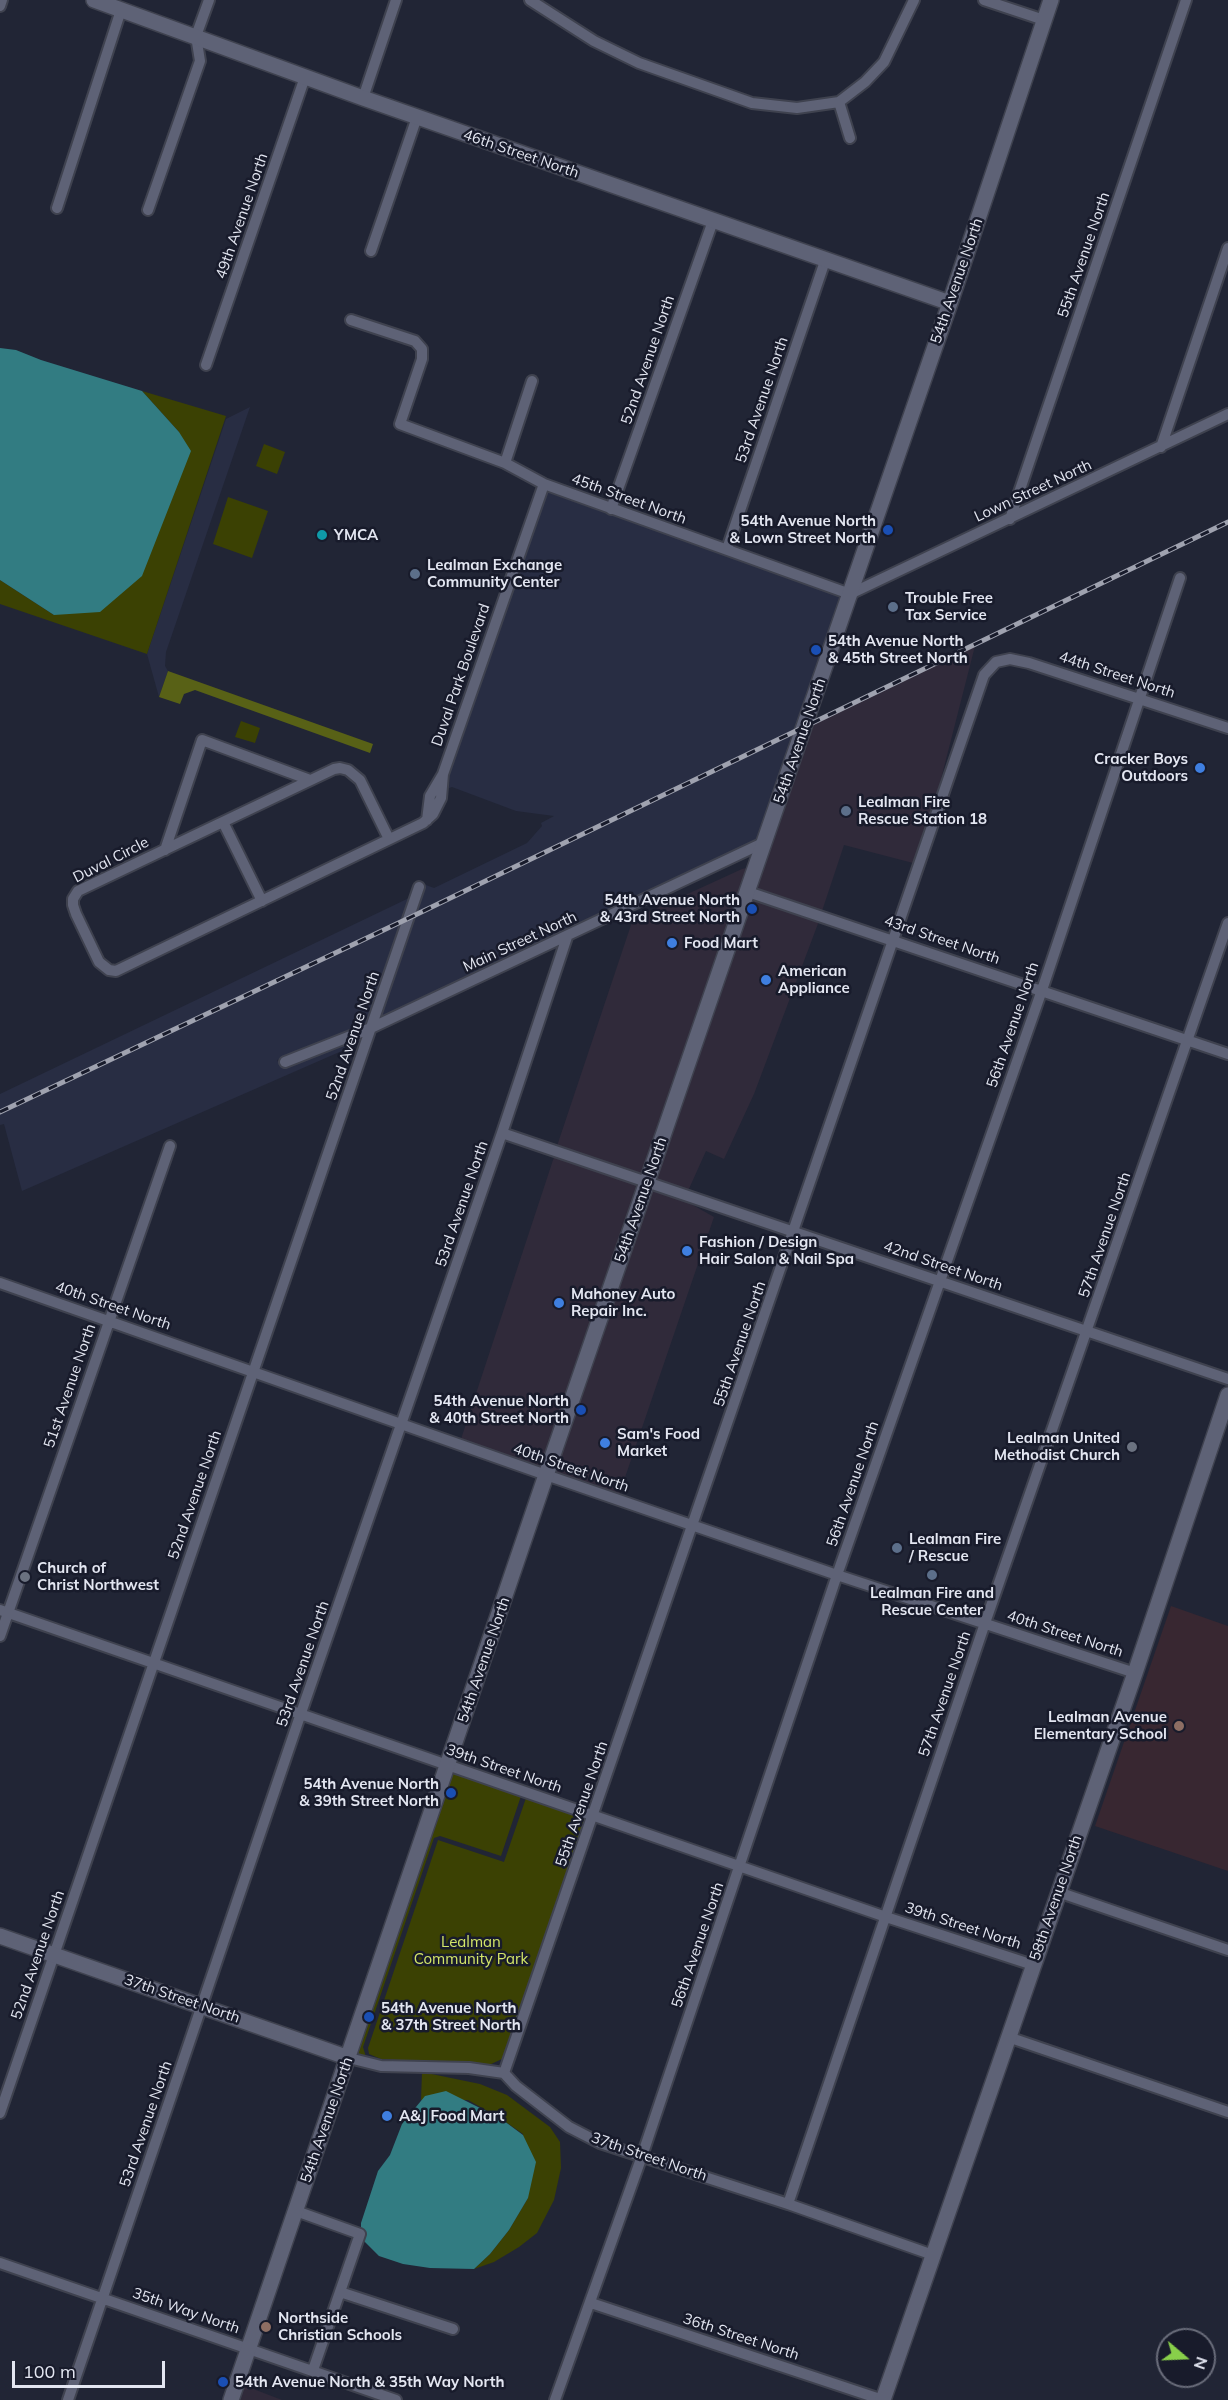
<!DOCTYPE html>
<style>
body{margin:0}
#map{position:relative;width:1228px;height:2400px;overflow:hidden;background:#212535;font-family:Mulish,sans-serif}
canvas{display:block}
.north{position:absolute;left:1156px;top:2328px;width:60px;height:60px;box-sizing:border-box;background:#181b2b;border:2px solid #696c7a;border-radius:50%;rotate:109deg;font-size:16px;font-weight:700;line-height:24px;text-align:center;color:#e3e6f1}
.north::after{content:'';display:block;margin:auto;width:21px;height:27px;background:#88cf4a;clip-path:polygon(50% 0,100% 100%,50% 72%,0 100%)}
.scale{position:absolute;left:12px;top:2361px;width:153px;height:27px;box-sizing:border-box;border:3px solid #e3e6f1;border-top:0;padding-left:8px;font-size:18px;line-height:21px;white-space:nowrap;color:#e3e6f1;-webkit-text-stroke:4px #181b2b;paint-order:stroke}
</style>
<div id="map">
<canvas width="1228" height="2400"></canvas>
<div class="north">N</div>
<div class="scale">100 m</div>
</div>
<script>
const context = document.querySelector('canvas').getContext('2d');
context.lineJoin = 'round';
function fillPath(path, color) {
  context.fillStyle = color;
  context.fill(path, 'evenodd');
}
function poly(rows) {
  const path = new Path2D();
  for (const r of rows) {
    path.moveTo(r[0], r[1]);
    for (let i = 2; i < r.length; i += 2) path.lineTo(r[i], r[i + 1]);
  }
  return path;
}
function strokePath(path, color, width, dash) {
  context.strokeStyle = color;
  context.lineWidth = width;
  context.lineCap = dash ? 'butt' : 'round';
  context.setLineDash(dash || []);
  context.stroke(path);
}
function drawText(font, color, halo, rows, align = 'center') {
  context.font = font + ' Mulish,sans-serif';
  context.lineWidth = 5;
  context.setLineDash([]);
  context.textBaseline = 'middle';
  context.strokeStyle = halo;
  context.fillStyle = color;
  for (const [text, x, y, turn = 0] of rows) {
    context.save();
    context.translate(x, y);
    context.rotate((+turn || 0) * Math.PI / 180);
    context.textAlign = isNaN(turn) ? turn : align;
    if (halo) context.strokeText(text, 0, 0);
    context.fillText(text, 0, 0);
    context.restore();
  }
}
const commercial = poly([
 [975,646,940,783,913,863,844,845,822,911,756,889,770,846,773,845,772,842,812,725],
 [751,867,643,1176,557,1146,633,919,742,869],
 [752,899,819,921,754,1094,724,1159,706,1151,688,1191,655,1180],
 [554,1157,640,1186,542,1468,461,1439],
 [651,1190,684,1200,714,1217,619,1495,553,1472],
 [243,2385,282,2400,238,2400]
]);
const built = poly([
 [250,407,166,652,165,666,168,671,159,697,147,654,226,419],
 [547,492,843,597,760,838,381,1017,426,885,434,888,527,843,542,826,541,823,554,816,516,811,452,787,449,788,450,772],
 [409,898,366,1024,277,1060,283,1069,362,1038,360,1043,22,1191,4,1124,0,1125,0,1094]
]);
const education = poly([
 [1171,1606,1228,1626,1228,1871,1095,1826]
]);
const green = poly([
 [142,391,226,416,147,654,0,604,0,580,54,615,179,432],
 [264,444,285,452,277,474,256,466],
 [228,497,268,511,252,558,213,544],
 [241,721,260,728,255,743,235,737],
 [452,1773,521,1796,501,1856,440,1836,434,1838,363,2047,366,2057,356,2054],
 [526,1798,588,1818,502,2059,489,2065,381,2059,369,2054,368,2048,438,1840,504,1862],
 [422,2072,480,2084,507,2095,550,2127,560,2142,561,2168,554,2200,537,2233,519,2247,494,2262,474,2269,490,2254,509,2230,528,2198,523,2134,500,2118,468,2100,421,2100]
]);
const forest = poly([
 [168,671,373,744,370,753,195,690,184,694,180,704,159,697]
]);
const water = poly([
 [0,348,16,350,41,360,142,391,179,432,191,451,142,576,100,612,54,615,0,580],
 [446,2091,500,2118,523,2135,536,2162,528,2198,509,2230,490,2254,474,2269,430,2268,403,2264,379,2256,364,2241,365,2236,361,2229,361,2223,378,2171,390,2155,402,2124,425,2096]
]);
const street = poly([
 [530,0,594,41,639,63,752,103,797,108,839,102,865,82,884,62,914,0],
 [984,0,1044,20],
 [0,6,2,0],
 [363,98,396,0],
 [839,102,850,138],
 [57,208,121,10],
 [148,210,200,61,196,36,209,0],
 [371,251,417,117],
 [351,320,415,341,422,349,422,359,400,424,505,463,544,484,850,594,1228,414],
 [206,365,305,77],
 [1161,447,1228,248],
 [505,463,532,381],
 [611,509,713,221],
 [1010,519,1186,0],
 [727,549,825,261],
 [427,820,430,796,443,774,544,484],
 [223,822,262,901],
 [389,839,360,780,348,770,340,768,334,769,78,891,73,899,73,905,76,914,99,962,109,970,116,971,423,823,433,814,441,798,443,774],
 [165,850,202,740,310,780],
 [748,892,1228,1054],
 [285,1062,371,1028,765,842],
 [502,1133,1228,1379],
 [0,1283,546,1475,837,1575,1135,1673],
 [0,1610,886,1917,1033,1965],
 [0,1636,170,1146],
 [1058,1892,1228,1950],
 [1008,2037,1228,2112],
 [349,2058,381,2066,469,2068,504,2073,516,2086,569,2127,600,2143,788,2204,933,2255],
 [504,2073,984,675,996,662,1010,659,1029,663,1228,728],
 [0,2113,419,887],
 [788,2204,985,1623,1228,923],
 [296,2211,360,2234,313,2370],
 [0,2263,396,2400],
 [340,2292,453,2329],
 [591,2303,883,2400],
 [68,2400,301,1713,502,1133,567,937],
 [555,2400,642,2156,837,1575,1042,990,1180,578]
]);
const secondary = poly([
 [94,0,363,98,950,303],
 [0,1936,349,2058],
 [231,2400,546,1475,950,303,1051,0],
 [883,2400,1135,1673,1228,1395]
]);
const rail = poly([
 [0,1112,409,918,1228,522]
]);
const markers = [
 [888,530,6,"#1a4fb4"],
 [322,535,6,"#0f9aa8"],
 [415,574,6,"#5c6f8a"],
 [893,607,6,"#5c6f8a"],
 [816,650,6,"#1a4fb4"],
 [1200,768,6,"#3f7fe0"],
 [846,811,6,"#5c6f8a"],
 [752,909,6,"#1a4fb4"],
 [672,943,6,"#3f7fe0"],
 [766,980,6,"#3f7fe0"],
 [687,1251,6,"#3f7fe0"],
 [559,1303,6,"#3f7fe0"],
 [581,1410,6,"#1a4fb4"],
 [605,1443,6,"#3f7fe0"],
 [1132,1447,6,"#6b7280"],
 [897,1548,6,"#5c6f8a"],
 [932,1575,6,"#5c6f8a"],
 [25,1577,6,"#6b7280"],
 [1179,1726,6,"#8d6e63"],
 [451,1793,6,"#1a4fb4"],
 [369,2017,6,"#1a4fb4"],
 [387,2116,6,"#3f7fe0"],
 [266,2327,6,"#8d6e63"],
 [223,2382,6,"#1a4fb4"]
];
const streetNames = [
 ["46th Street North",521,154,19],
 ["49th Avenue North",242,216,-71],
 ["55th Avenue North",1084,255,-71],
 ["54th Avenue North",957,281,-71],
 ["52nd Avenue North",648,360,-71],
 ["53rd Avenue North",762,400,-71],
 ["Lown Street North",1033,491,-25],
 ["45th Street North",629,499,20],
 ["Duval Park Boulevard",461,675,-71],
 ["44th Street North",1117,675,18],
 ["54th Avenue North",800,741,-71],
 ["Duval Circle",111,860,-27],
 ["43rd Street North",942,940,19],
 ["Main Street North",520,942,-25],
 ["56th Avenue North",1013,1025,-71],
 ["52nd Avenue North",353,1036,-71],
 ["54th Avenue North",641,1200,-71],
 ["53rd Avenue North",462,1204,-71],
 ["57th Avenue North",1105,1235,-71],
 ["42nd Street North",943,1266,19],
 ["40th Street North",113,1306,19],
 ["55th Avenue North",740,1344,-71],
 ["51st Avenue North",70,1386,-71],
 ["40th Street North",571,1468,19],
 ["56th Avenue North",853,1484,-71],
 ["52nd Avenue North",195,1495,-71],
 ["40th Street North",1065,1634,18],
 ["54th Avenue North",484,1660,-71],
 ["53rd Avenue North",303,1664,-71],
 ["57th Avenue North",945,1694,-71],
 ["39th Street North",504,1769,19],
 ["55th Avenue North",582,1804,-71],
 ["58th Avenue North",1056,1898,-71],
 ["39th Street North",963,1926,18],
 ["56th Avenue North",698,1945,-71],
 ["52nd Avenue North",38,1955,-71],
 ["37th Street North",182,1999,19],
 ["54th Avenue North",327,2120,-71],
 ["53rd Avenue North",146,2124,-71],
 ["37th Street North",649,2157,19],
 ["35th Way North",186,2311,19],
 ["36th Street North",741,2337,18]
];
const poiNames = [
 ["54th Avenue North",876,521,"right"],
 ["& Lown Street North",876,538,"right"],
 ["YMCA",334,535],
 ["Lealman Exchange",427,565],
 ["Community Center",427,582],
 ["Trouble Free",905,598],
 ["Tax Service",905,615],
 ["54th Avenue North",828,641],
 ["& 45th Street North",828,658],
 ["Cracker Boys",1188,759,"right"],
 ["Outdoors",1188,776,"right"],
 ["Lealman Fire",858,802],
 ["Rescue Station 18",858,819],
 ["54th Avenue North",740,900,"right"],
 ["& 43rd Street North",740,917,"right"],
 ["Food Mart",684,943],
 ["American",778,971],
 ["Appliance",778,988],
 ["Fashion / Design",699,1242],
 ["Hair Salon & Nail Spa",699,1259],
 ["Mahoney Auto",571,1294],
 ["Repair Inc.",571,1311],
 ["54th Avenue North",569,1401,"right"],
 ["& 40th Street North",569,1418,"right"],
 ["Sam's Food",617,1434],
 ["Market",617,1451],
 ["Lealman United",1120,1438,"right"],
 ["Methodist Church",1120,1455,"right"],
 ["Lealman Fire",909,1539],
 ["/ Rescue",909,1556],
 ["Church of",37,1568],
 ["Christ Northwest",37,1585],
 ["Lealman Fire and",932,1593,"center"],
 ["Rescue Center",932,1610,"center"],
 ["Lealman Avenue",1167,1717,"right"],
 ["Elementary School",1167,1734,"right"],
 ["54th Avenue North",439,1784,"right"],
 ["& 39th Street North",439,1801,"right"],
 ["54th Avenue North",381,2008],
 ["& 37th Street North",381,2025],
 ["A&J Food Mart",399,2116],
 ["Northside",278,2318],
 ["Christian Schools",278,2335],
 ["54th Avenue North & 35th Way North",235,2382]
];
const parkNames = [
 ["Lealman",471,1942],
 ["Community Park",471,1959]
];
fillPath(commercial, '#302a3a');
fillPath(built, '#282d43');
fillPath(education, '#382731');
fillPath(green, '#3b4103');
fillPath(forest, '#586116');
fillPath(water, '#327c82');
strokePath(street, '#3f424f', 14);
strokePath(secondary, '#3f424f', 18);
strokePath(street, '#5e6276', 10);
strokePath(secondary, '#5e6276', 15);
strokePath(rail, '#9fa2af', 5);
strokePath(rail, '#181b2b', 3, [9]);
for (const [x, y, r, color] of markers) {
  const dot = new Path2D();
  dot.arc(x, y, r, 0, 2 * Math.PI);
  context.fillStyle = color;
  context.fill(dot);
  strokePath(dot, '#181b2b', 2);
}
drawText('15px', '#e3e6f1', '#181b2b', streetNames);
drawText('bold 15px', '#e3e6f1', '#181b2b', poiNames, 'left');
drawText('15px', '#d4e669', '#181b2b', parkNames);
</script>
